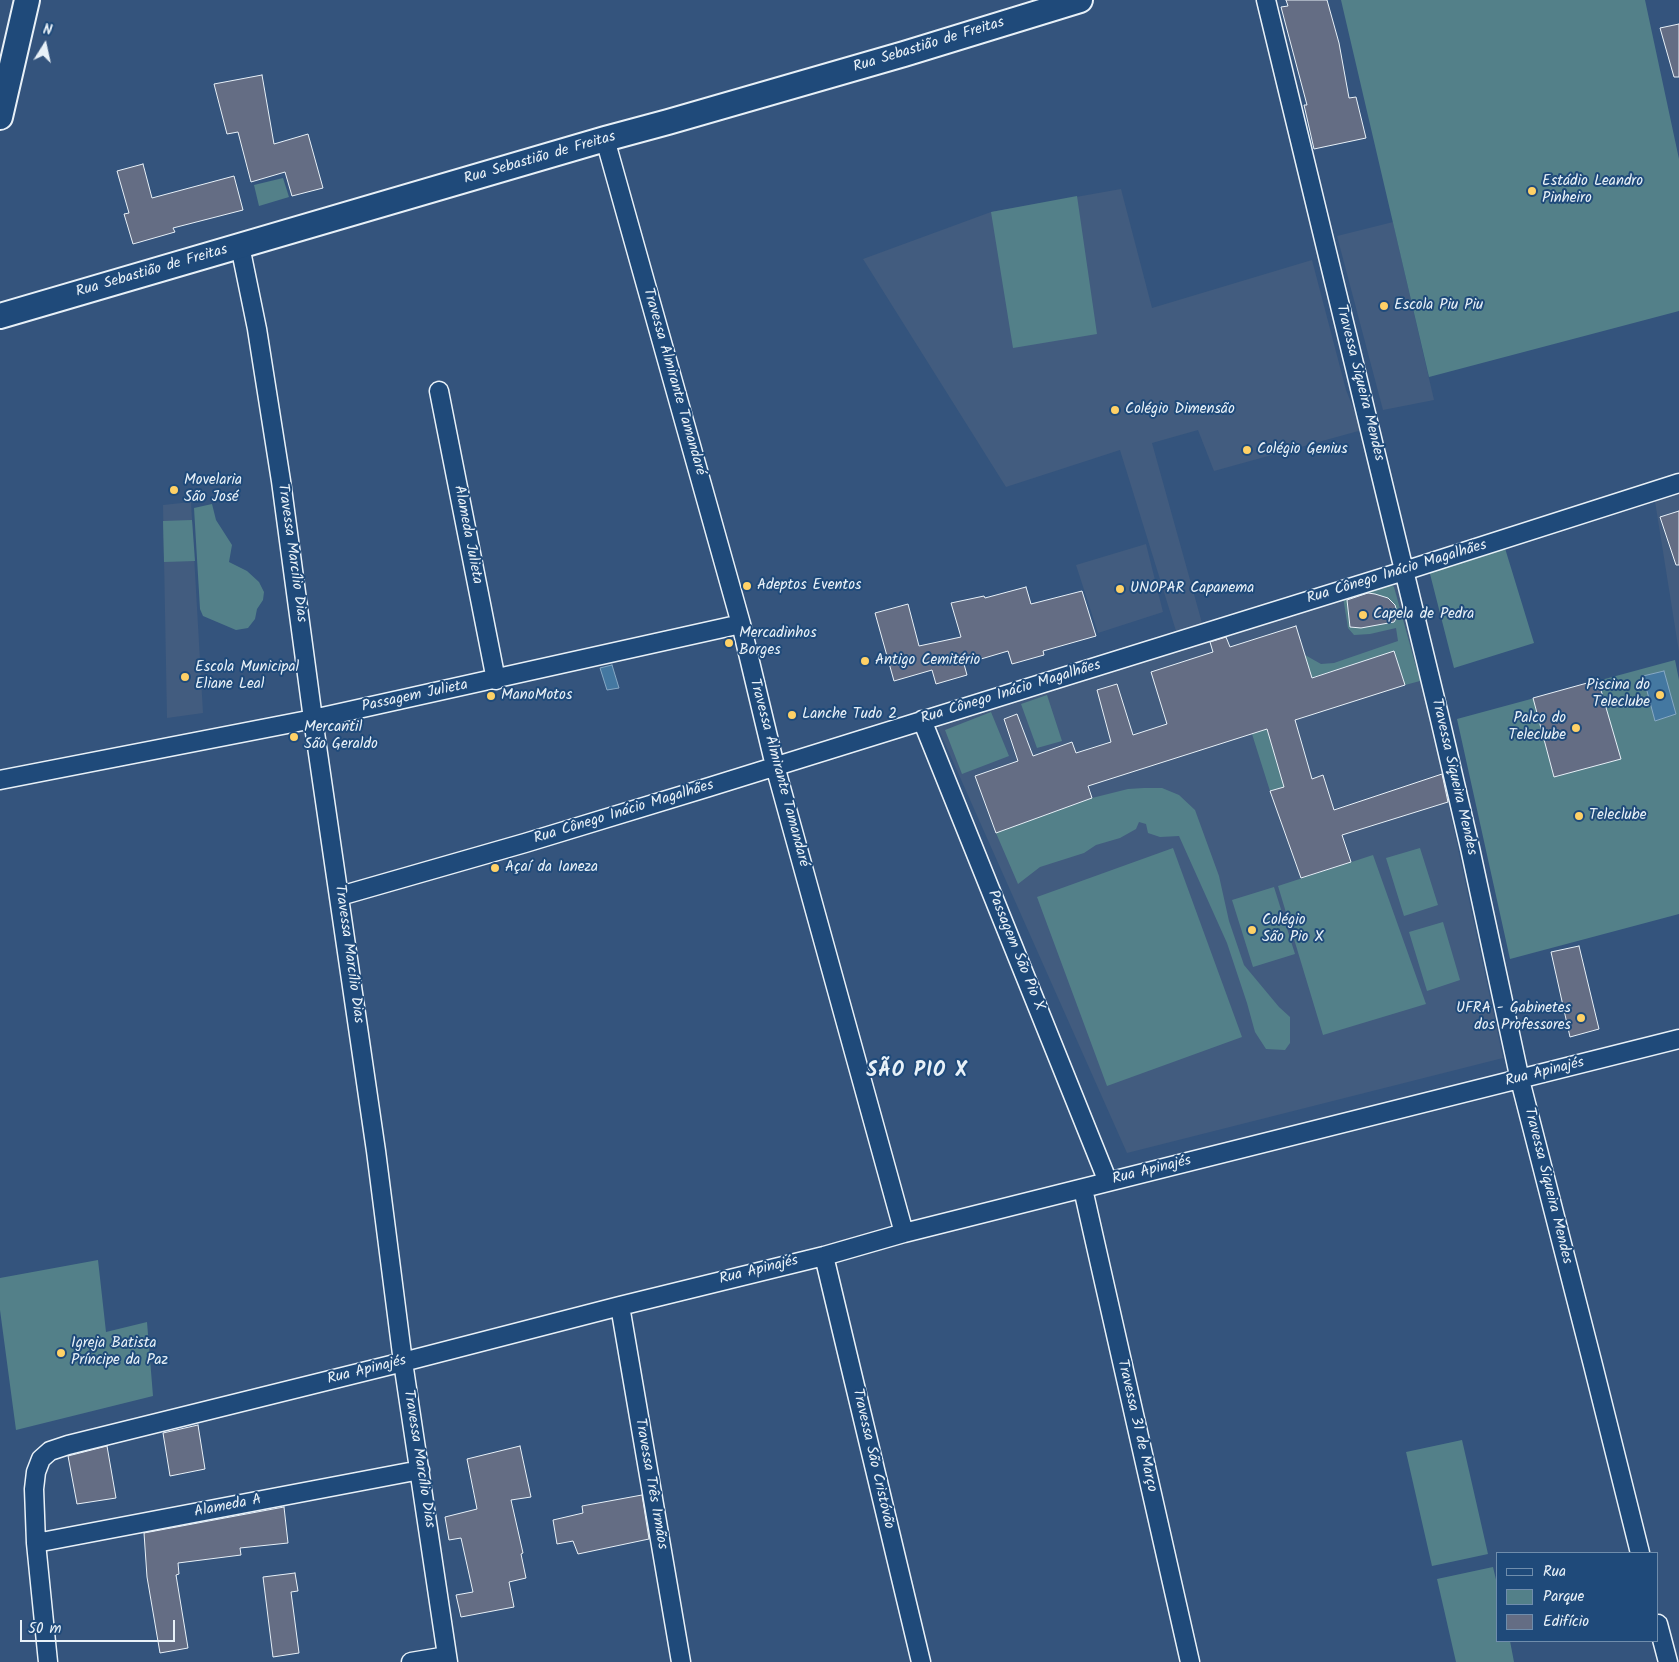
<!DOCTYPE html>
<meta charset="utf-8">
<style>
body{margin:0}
#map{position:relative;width:1679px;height:1662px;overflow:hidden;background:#34547d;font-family:Kalam,sans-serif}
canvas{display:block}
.legend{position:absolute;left:1496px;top:1552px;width:162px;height:90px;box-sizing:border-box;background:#1f4a7a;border:1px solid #6f8dac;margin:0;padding:6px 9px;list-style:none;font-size:15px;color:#e8f1f8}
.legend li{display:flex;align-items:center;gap:10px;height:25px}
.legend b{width:25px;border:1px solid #6f8dac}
.north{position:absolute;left:20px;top:20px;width:50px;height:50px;-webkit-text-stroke:4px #1f4a7a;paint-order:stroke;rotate:10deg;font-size:14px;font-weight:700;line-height:20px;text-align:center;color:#e8f1f8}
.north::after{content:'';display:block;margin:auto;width:18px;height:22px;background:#e8f1f8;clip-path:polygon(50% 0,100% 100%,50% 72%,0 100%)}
.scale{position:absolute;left:20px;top:1620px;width:155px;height:22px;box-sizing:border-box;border:2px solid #e8f1f8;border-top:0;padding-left:6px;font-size:15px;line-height:18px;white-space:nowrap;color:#e8f1f8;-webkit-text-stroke:4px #1f4a7a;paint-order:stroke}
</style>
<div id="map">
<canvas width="1679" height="1662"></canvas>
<ul class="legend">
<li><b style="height:6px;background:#1f4a7a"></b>Rua</li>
<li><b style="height:14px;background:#538089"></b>Parque</li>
<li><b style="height:14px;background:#646d84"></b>Edifício</li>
</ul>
<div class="north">N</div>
<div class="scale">50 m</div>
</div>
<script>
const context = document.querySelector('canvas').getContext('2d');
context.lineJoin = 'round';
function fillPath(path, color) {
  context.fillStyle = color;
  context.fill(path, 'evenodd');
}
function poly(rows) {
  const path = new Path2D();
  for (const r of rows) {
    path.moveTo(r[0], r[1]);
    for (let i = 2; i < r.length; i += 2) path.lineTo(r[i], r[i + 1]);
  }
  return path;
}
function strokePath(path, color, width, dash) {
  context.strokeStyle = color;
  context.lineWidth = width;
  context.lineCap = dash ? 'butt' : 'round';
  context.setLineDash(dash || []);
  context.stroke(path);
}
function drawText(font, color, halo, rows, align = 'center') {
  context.font = font + ' Kalam,sans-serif';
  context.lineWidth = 4;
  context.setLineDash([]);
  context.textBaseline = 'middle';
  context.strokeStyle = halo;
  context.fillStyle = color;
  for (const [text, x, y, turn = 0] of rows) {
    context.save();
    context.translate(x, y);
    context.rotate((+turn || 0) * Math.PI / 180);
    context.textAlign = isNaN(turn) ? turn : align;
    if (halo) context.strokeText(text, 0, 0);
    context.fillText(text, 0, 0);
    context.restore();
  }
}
const built = poly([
 [1121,189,1152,308,1312,260,1346,390,1362,430,1214,471,1198,430,1152,443,1202,623,1176,631,1120,450,1006,487,863,259,991,212],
 [1393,222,1434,400,1383,410,1337,236],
 [1679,487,1679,652,1654,495],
 [191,502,203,713,167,718,163,505],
 [1146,544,1163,612,1098,633,1076,565],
 [1396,576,1448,802,1503,1058,1127,1153,935,721]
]);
const green = poly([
 [1341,0,1645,0,1679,159,1679,311,1429,377],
 [283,178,289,197,259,206,254,185],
 [1077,196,1097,334,1013,348,991,212],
 [212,504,216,520,232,545,229,562,247,571,259,582,264,592,263,600,257,609,255,619,248,628,236,630,203,616,200,609,194,508],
 [192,520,195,561,164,562,163,521],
 [1504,545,1534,643,1454,668,1429,570],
 [1388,583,1394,587,1420,681,1405,685,1394,651,1246,699,1305,655,1321,664,1334,663,1398,641,1396,628,1370,634,1354,635,1348,628,1343,597],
 [1675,660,1679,680,1679,914,1510,959,1457,719],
 [1047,695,1062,741,1037,748,1021,704],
 [991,712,1009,756,962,774,945,730],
 [1267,729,1284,787,1270,791,1252,734],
 [1144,788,1162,788,1179,795,1195,810,1219,876,1229,921,1244,965,1279,1007,1290,1017,1290,1043,1285,1050,1266,1049,1255,1032,1247,1003,1227,943,1179,836,1160,837,1148,833,1146,824,1139,822,1136,829,1120,838,1096,845,1084,853,1040,867,1018,884,996,833,1092,798,1128,789],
 [1173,848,1242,1037,1107,1086,1037,897],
 [1420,848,1438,905,1404,916,1386,858],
 [1373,855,1426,1004,1323,1035,1278,886],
 [1274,887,1295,954,1253,967,1232,900],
 [1443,922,1460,980,1427,991,1409,932],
 [98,1260,106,1332,147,1322,153,1396,16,1430,0,1310,0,1278],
 [1462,1440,1488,1554,1432,1566,1406,1452],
 [1493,1567,1498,1588,1498,1641,1510,1641,1514,1662,1456,1662,1437,1579]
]);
const water = poly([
 [612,665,619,688,607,690,600,668,612,665],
 [1664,671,1676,714,1655,721,1643,676,1664,671]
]);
const building = poly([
 [1286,0,1327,0,1339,43,1349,98,1356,97,1366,138,1314,149,1304,105,1307,105,1281,7,1288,6,1286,0],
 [1679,24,1679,77,1674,77,1660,28,1679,24],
 [262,75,274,144,308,134,323,188,292,196,285,172,251,182,238,132,227,134,214,84,262,75],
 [143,164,152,198,234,176,243,210,173,228,175,232,133,244,124,214,129,213,117,171,143,164],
 [1679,511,1679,565,1676,565,1660,517,1679,511],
 [1026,587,1031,604,1082,591,1096,636,1043,651,1044,655,1012,664,1008,651,964,664,967,675,936,684,932,670,894,681,875,613,908,604,919,646,961,637,951,603,984,596,985,598,1026,587],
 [1368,593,1375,594,1388,598,1395,605,1398,615,1394,622,1361,628,1350,627,1347,600,1368,593],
 [1296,626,1312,678,1394,651,1405,685,1295,720,1312,779,1323,775,1334,810,1442,774,1448,802,1342,835,1351,862,1301,878,1270,791,1284,787,1267,729,1088,786,1092,798,996,833,975,776,1018,761,1004,719,1017,714,1033,756,1072,742,1076,753,1111,742,1097,690,1117,684,1133,735,1167,724,1151,672,1213,652,1210,642,1226,637,1230,647,1296,626],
 [1598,680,1621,759,1554,777,1533,698,1598,680],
 [1579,946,1599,1029,1570,1037,1551,952,1579,946],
 [198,1425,205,1469,170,1476,163,1433,198,1425],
 [107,1446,116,1498,77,1504,68,1456,107,1446],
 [520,1446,531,1497,511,1500,523,1553,521,1554,526,1578,509,1582,514,1607,461,1617,456,1595,473,1592,461,1538,449,1540,445,1517,477,1509,467,1459,520,1446],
 [642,1495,649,1539,578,1554,573,1541,557,1544,553,1520,583,1513,582,1506,642,1495],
 [284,1507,288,1543,240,1548,241,1555,178,1563,179,1574,176,1575,188,1648,160,1653,147,1577,144,1533,284,1507],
 [295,1573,298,1591,291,1592,299,1653,273,1657,263,1577,295,1573]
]);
const street = poly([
 [1266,0,1439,715,1470,848,1520,1080,1593,1365,1640,1553],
 [605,139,741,624,775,766,904,1233],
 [240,246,257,329,281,481,313,719,376,1151,403,1362,448,1662],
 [439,391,496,680],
 [922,720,1108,1182],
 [0,780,313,719,741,624],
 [340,896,525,843,706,788,1404,571,1679,483],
 [1083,1189,1190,1662],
 [824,1256,921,1662],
 [620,1306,681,1662],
 [36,1543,420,1470],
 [1658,1624,1668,1662],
 [48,1662,36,1543,34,1489,36,1472,41,1459,50,1451,68,1445,403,1362,620,1306,824,1256,904,1233,1679,1039],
 [411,1662,447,1656]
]);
const secondary = poly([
 [0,117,27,0],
 [0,316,605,139,668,122,904,54,1080,0]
]);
const markers = [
 [1532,191,5,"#ffd166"],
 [1384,306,5,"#ffd166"],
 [1115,410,5,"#ffd166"],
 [1247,450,5,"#ffd166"],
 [174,490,5,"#ffd166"],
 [747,586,5,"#ffd166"],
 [1120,589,5,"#ffd166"],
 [1363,615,5,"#ffd166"],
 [729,643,5,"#ffd166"],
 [865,661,5,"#ffd166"],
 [185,677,5,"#ffd166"],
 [1660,695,5,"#ffd166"],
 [491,696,5,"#ffd166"],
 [792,715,5,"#ffd166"],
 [1576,728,5,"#ffd166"],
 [294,737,5,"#ffd166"],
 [1579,816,5,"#ffd166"],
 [495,868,5,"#ffd166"],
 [1252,930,5,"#ffd166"],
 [1581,1018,5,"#ffd166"],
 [61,1353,5,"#ffd166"]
];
const streetNames = [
 ["Rua Sebastião de Freitas",929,46,-17],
 ["Rua Sebastião de Freitas",540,159,-16],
 ["Rua Sebastião de Freitas",152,272,-16],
 ["Travessa Almirante Tamandaré",673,382,74],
 ["Travessa Siqueira Mendes",1359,383,76],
 ["Alameda Julieta",467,535,79],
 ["Travessa Marcílio Dias",291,553,82],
 ["Rua Cônego Inácio Magalhães",1397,573,-17],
 ["Rua Cônego Inácio Magalhães",1011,693,-17],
 ["Passagem Julieta",415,697,-12],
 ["Travessa Almirante Tamandaré",778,773,75],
 ["Travessa Siqueira Mendes",1453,777,77],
 ["Rua Cônego Inácio Magalhães",624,813,-17],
 ["Passagem São Pio X",1015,951,68],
 ["Travessa Marcílio Dias",348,954,82],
 ["Rua Apinajés",1545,1073,-14],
 ["Rua Apinajés",1152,1171,-14],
 ["Travessa Siqueira Mendes",1547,1186,76],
 ["Rua Apinajés",759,1271,-14],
 ["Rua Apinajés",367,1371,-14],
 ["Travessa 31 de Março",1136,1426,77],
 ["Travessa Marcílio Dias",418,1459,81],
 ["Travessa São Cristóvão",872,1459,77],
 ["Travessa Três Irmãos",650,1484,80],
 ["Alameda A",228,1507,-11]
];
const poiNames = [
 ["Estádio Leandro",1542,182],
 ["Pinheiro",1542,199],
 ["Escola Piu Piu",1394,306],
 ["Colégio Dimensão",1125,410],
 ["Colégio Genius",1257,450],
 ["Movelaria",184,481],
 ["São José",184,498],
 ["Adeptos Eventos",757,586],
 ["UNOPAR Capanema",1130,589],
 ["Capela de Pedra",1373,615],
 ["Mercadinhos",739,634],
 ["Borges",739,651],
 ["Antigo Cemitério",875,661],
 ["Escola Municipal",195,668],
 ["Eliane Leal",195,685],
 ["Piscina do",1650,686,"right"],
 ["Teleclube",1650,703,"right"],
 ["ManoMotos",501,696],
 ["Lanche Tudo 2",802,715],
 ["Palco do",1566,719,"right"],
 ["Teleclube",1566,736,"right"],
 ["Mercantil",304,728],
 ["São Geraldo",304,745],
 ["Teleclube",1589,816],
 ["Açaí da Ianeza",505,868],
 ["Colégio",1262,921],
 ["São Pio X",1262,938],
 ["UFRA - Gabinetes",1571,1009,"right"],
 ["dos Professores",1571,1026,"right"],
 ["Igreja Batista",71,1344],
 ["Príncipe da Paz",71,1361]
];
const districtNames = [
 ["SÃO PIO X",917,1073]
];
fillPath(built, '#425c7f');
fillPath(green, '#538089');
fillPath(water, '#4478a1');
strokePath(water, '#86a8c4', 1);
fillPath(building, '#646d84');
strokePath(building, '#e8f1f8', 1);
strokePath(street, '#e8f1f8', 21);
strokePath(secondary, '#e8f1f8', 28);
strokePath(street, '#1f4a7a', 18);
strokePath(secondary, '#1f4a7a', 24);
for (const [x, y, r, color] of markers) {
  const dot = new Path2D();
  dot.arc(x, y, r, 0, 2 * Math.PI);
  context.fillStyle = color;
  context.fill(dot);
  strokePath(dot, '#1f4a7a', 2);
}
drawText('15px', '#e8f1f8', '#1f4a7a', streetNames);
drawText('15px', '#e8f1f8', '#1f4a7a', poiNames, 'left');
context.letterSpacing = '1px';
drawText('bold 20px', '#e8f1f8', '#1f4a7a', districtNames);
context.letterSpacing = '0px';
</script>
